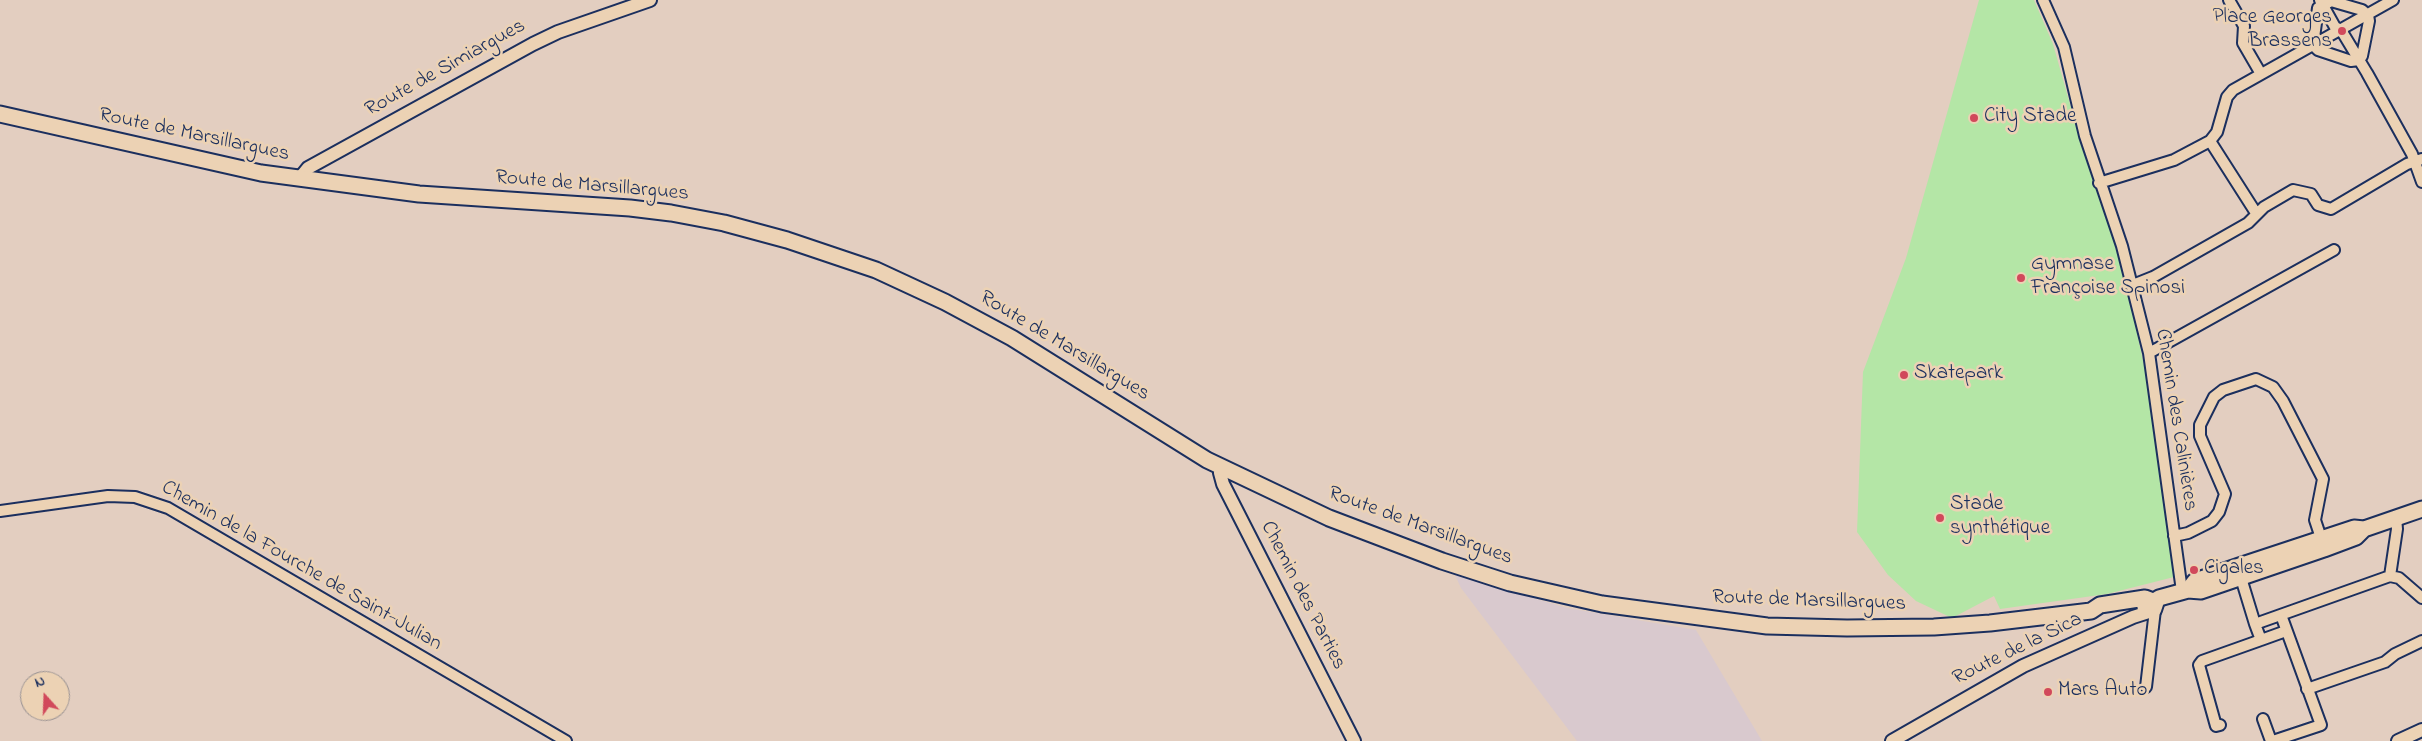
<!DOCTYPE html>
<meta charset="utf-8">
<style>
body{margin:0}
#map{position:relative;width:2422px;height:741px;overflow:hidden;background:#e3cec0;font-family:"Indie Flower",sans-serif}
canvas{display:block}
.north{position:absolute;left:20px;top:671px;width:50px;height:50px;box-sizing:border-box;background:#ecd2b4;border:1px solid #989192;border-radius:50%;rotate:340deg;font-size:14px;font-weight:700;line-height:20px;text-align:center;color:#1b2f5e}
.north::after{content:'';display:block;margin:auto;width:18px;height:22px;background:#d1495b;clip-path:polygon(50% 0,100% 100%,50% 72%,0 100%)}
</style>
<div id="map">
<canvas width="2422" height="741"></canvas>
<div class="north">N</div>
</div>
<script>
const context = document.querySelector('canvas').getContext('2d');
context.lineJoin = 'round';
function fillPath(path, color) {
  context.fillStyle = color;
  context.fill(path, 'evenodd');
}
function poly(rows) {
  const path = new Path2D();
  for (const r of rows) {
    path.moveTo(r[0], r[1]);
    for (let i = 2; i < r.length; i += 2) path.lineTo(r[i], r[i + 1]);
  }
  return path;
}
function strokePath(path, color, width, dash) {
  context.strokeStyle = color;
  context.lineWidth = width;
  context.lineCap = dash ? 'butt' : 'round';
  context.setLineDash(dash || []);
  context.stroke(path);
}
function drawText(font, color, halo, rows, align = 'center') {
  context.font = font + ' "Indie Flower",sans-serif';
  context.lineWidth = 5;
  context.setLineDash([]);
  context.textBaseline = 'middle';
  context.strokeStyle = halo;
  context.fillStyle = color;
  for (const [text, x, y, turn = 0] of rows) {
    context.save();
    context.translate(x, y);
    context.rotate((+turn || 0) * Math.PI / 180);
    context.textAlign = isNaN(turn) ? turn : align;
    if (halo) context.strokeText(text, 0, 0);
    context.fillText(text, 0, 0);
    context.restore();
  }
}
const built = poly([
 [1455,575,1567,608,1696,630,1762,741,1577,741,1461,588]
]);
const green = poly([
 [1979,0,2034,0,2053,44,2077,129,2104,207,2129,295,2145,370,2174,577,2107,594,2000,609,1994,596,1952,618,1916,601,1888,575,1857,532,1863,372,1906,258]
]);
const minor = poly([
 [2043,0,2064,47,2085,136,2122,246,2149,353,2182,591],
 [2229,0,2244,26,2243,43,2261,74],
 [2320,0,2335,27,2341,30,2367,73,2412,154,2422,182],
 [2331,1,2362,10,2368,15,2369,21,2362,56,2359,60,2351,61,2318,50,2313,45,2318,8,2331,1],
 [2210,141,2256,213],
 [2099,183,2174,160,2210,141,2217,132,2227,97,2233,90,2393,0],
 [2133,285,2153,277,2248,223,2264,207,2293,190,2311,194,2318,205,2331,209,2407,164,2422,159],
 [2149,353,2334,250],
 [0,511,108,496,135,497,168,508,566,741],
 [2396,518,2397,529,2390,576,2399,578,2422,598],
 [2174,536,2188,533,2212,521,2219,512,2225,494,2200,436,2200,425,2214,397,2223,390,2256,379,2273,387,2283,401,2323,479,2315,520,2321,538],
 [2241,578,2255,624,2390,576],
 [2261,640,2286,631],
 [2146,687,2155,610],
 [2307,689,2385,662,2395,654,2422,641],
 [2263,719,2271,741],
 [2220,725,2216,726,2199,665,2202,661,2261,640,2255,624],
 [2273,741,2321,725,2281,615]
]);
const tertiary = poly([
 [299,179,308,168,533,44,558,32,650,0],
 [1221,467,1220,473,1223,484,1354,741],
 [1892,741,2023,666,2133,617,2155,610,2159,598],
 [2398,741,2422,730]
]);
const secondary = poly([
 [0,114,261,173,419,194,630,208,671,213,724,223,787,240,876,270,945,302,1012,338,1207,460,1329,518,1442,561,1510,583,1602,604,1767,626,1847,628,1934,627,1990,623,2091,611,2100,605,2145,598,2153,601],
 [2188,590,2195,581,2239,566,2354,528,2364,529,2422,509],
 [2145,607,2159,598,2188,590,2201,591,2324,549,2356,537,2364,529]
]);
const markers = [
 [2342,31,5,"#d1495b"],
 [1974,118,5,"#d1495b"],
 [2021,278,5,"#d1495b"],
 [1904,375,5,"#d1495b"],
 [1940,518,5,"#d1495b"],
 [2194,570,5,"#d1495b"],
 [2048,692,5,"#d1495b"]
];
const poiNames = [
 ["Place Georges",2332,19,"right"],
 ["Brassens",2332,43,"right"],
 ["City Stade",1984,118],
 ["Gymnase",2031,266],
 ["Françoise Spinosi",2031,290],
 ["Skatepark",1914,375],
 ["Stade",1950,506],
 ["synthétique",1950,530],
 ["Cigales",2204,570],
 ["Mars Auto",2058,692]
];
const streetNames = [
 ["Route de Simiargues",446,69,-29],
 ["Route de Marsillargues",194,136,12],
 ["Route de Marsillargues",592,187,5],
 ["Route de Marsillargues",1064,347,31],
 ["Chemin des Calinières",2175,420,81],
 ["Route de Marsillargues",1420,527,20],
 ["Chemin de la Fourche de Saint-Julian",301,567,30],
 ["Chemin des Parties",1302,596,63],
 ["Route de Marsillargues",1809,602,2],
 ["Route de la Sica",2018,650,-26]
];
fillPath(built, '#d9c9ce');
fillPath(green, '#b4e6a6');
strokePath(minor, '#1b2f5e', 14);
strokePath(tertiary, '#1b2f5e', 16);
strokePath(secondary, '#1b2f5e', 19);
strokePath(minor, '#ecd2b4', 10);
strokePath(tertiary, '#ecd2b4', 12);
strokePath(secondary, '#ecd2b4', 15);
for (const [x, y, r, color] of markers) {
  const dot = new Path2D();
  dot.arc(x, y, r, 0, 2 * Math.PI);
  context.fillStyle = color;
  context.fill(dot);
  strokePath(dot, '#ecd2b4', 2);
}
drawText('21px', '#1b2f5e', '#ecd2b4', poiNames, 'left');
drawText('21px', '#1b2f5e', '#ecd2b4', streetNames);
</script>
